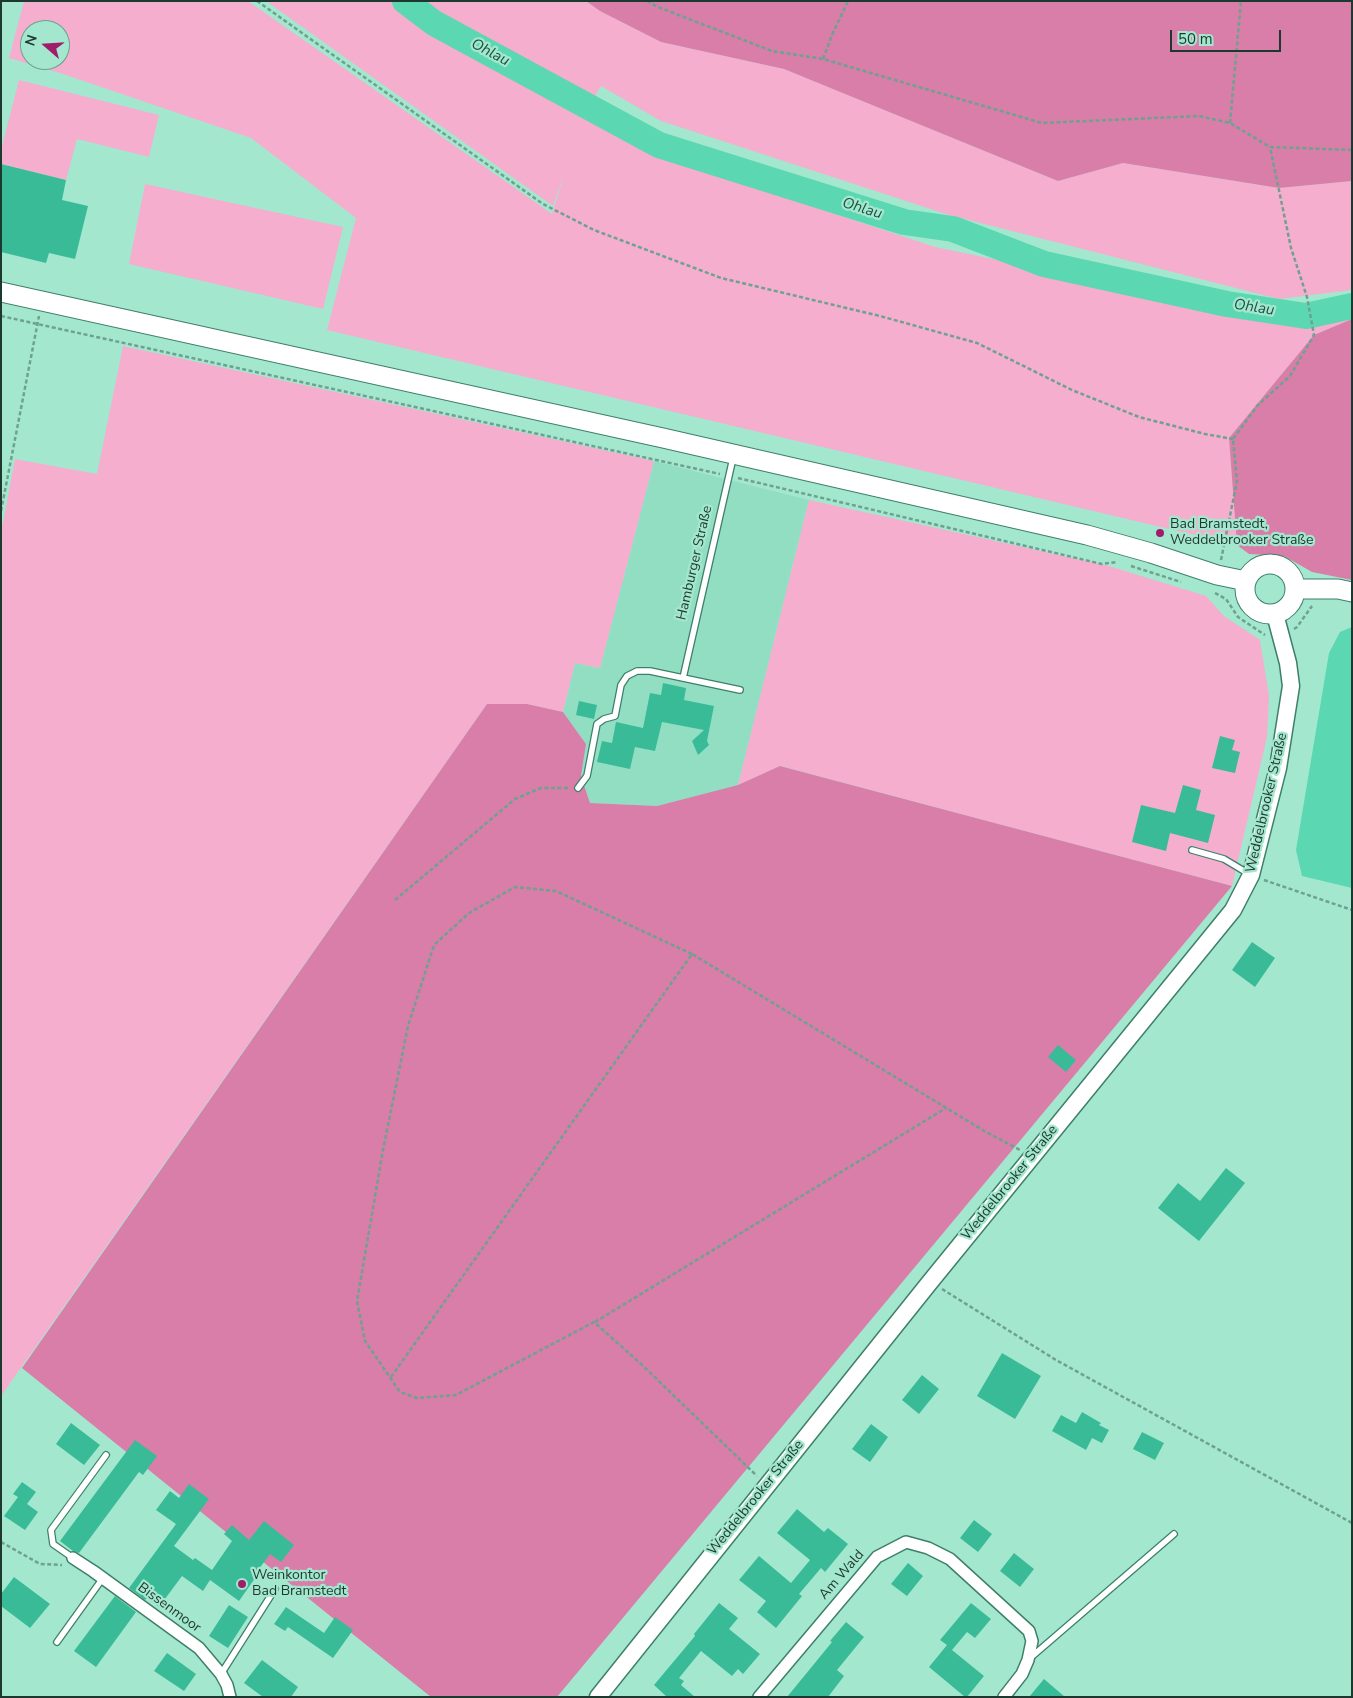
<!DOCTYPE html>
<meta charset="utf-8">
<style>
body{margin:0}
#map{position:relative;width:1353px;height:1698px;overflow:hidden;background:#a4e7cf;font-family:"Nunito Sans",sans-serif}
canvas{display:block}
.frame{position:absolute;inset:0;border:2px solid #1d382f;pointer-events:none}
.north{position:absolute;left:20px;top:20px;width:50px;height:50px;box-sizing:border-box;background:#a4e7cf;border:1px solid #6ea18f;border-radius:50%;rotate:289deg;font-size:14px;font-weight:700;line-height:20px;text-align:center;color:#1d382f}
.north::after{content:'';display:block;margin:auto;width:18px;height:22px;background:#a11c6b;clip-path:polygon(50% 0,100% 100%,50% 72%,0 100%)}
.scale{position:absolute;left:1170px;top:30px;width:111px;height:22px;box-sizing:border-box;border:2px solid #1d382f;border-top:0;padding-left:6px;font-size:15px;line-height:18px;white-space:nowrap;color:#1d382f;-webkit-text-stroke:4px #a4e7cf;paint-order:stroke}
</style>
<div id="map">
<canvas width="1353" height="1698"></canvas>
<div class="frame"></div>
<div class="north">N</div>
<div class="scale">50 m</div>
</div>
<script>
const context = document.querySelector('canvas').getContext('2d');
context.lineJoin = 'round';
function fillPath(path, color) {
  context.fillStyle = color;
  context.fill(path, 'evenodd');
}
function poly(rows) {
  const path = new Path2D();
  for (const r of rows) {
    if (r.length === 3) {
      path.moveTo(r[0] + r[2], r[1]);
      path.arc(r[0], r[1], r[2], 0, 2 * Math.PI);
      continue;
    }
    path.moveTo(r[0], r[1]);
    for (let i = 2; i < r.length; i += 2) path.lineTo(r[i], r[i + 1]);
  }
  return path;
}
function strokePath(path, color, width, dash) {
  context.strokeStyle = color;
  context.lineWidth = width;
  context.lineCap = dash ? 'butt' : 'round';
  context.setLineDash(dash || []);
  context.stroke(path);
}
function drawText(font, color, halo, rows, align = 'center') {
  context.font = font + ' "Nunito Sans",sans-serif';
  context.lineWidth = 4.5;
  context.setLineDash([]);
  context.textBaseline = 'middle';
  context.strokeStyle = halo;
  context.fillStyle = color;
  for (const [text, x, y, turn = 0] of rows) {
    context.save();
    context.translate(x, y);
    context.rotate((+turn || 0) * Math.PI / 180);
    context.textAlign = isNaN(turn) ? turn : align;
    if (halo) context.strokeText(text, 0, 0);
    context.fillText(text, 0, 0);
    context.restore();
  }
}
const built = poly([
 [654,461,809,500,738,785,657,806,590,803,581,776,586,744,563,712,575,663,600,668]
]);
const green = poly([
 [24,1,248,1,552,214,565,172,553,206,266,1,586,1,600,11,661,42,784,69,1058,181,1123,163,1279,188,1352,181,1352,290,1279,299,949,215,661,121,601,86,583,117,657,155,935,247,1265,315,1352,311,1352,319,1314,335,1229,438,1237,545,327,330,356,218,251,138,63,74,9,58],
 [30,30,60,30,60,60,30,60],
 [19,80,159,115,149,157,77,139,66,180,1,164,1,150],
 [145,184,343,227,323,309,129,264],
 [123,346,654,461,600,668,575,663,563,712,527,704,487,704,1,1396,1,533,15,459,97,474],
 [809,500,1109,566,1206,596,1224,616,1260,640,1269,696,1267,737,1232,886,781,766,738,785]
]);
const forest = poly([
 [586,1,1352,1,1352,181,1279,188,1123,163,1058,181,784,69,661,42,600,11],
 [1352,319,1352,580,1312,572,1284,556,1249,554,1237,545,1229,438,1314,335],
 [487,704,527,704,563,712,586,744,581,776,590,803,657,806,738,785,780,766,1232,886,557,1697,431,1697,22,1368]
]);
const water = poly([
 [1352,627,1352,888,1302,876,1296,850,1329,653,1340,632]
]);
const river = poly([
 [405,1,434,23,659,145,904,222,953,229,1044,264,1227,304,1306,316,1352,306]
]);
const building = poly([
 [1,164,66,180,62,200,88,206,75,259,49,253,46,263,1,252],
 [663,683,686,688,684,700,714,706,707,741,709,745,698,755,692,741,704,730,662,722,655,751,635,747,630,769,597,762,602,741,612,743,616,722,643,728,650,693,661,695],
 [579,701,597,705,594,719,576,715],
 [1220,736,1235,740,1232,750,1240,752,1235,773,1212,768],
 [1183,785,1201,790,1196,810,1215,815,1208,843,1170,833,1166,851,1132,842,1141,805,1175,813],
 [1252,942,1275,958,1255,987,1232,970],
 [1058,1045,1076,1060,1066,1072,1048,1057],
 [1226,1168,1245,1183,1199,1241,1158,1208,1178,1183,1200,1201],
 [1002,1353,1041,1376,1015,1419,977,1396],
 [922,1375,939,1389,919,1414,902,1400],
 [1082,1412,1101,1423,1099,1425,1109,1430,1102,1443,1092,1438,1086,1450,1052,1431,1061,1415,1076,1423],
 [71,1423,100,1445,84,1465,56,1444],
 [871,1424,888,1437,870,1462,852,1449],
 [1142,1432,1164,1443,1155,1460,1133,1449],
 [135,1440,157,1456,143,1475,139,1472,79,1553,73,1551,60,1541],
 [22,1482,36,1492,27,1504,38,1512,25,1530,4,1516,18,1497,13,1494],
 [189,1484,209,1499,174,1546,193,1560,195,1558,212,1570,232,1541,224,1534,232,1525,249,1540,264,1521,294,1545,281,1562,270,1554,256,1573,258,1574,239,1601,210,1580,203,1591,182,1576,159,1607,147,1598,145,1600,129,1588,176,1524,156,1510,170,1491,179,1498],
 [797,1509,824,1532,828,1528,848,1544,825,1572,821,1568,799,1594,802,1596,776,1628,757,1612,766,1601,739,1580,759,1556,791,1583,810,1560,777,1533],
 [974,1520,992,1534,978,1552,960,1538],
 [1014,1553,1034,1569,1020,1587,1000,1571],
 [908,1563,923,1576,907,1596,891,1584],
 [14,1577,50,1604,30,1628,1,1606,1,1594],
 [115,1596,136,1612,96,1667,74,1651],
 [719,1603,738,1618,729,1629,760,1654,743,1674,738,1669,732,1676,701,1651,679,1678,684,1681,681,1685,695,1697,667,1697,654,1685,695,1636,694,1634],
 [971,1603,991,1619,975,1638,967,1632,952,1650,984,1676,967,1697,965,1697,929,1667,947,1645,940,1640],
 [229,1605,248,1617,228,1648,209,1636],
 [286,1607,324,1633,335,1617,353,1630,333,1658,288,1627,285,1631,274,1624],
 [846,1622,864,1637,837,1670,844,1676,828,1697,787,1697,832,1642,830,1641],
 [167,1653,196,1674,184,1691,154,1671],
 [262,1660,298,1687,291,1697,263,1697,244,1683],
 [1044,1679,1065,1697,1029,1697]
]);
const path = poly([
 [257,1,543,204,594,230,721,278,880,316,977,343,1072,390,1139,417,1205,434,1233,439],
 [647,1,658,7,772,51,823,59,1042,123,1199,116,1230,123,1270,147,1352,150],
 [823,59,832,35,848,1],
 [1230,123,1241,1],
 [1,316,720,474],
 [738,478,1102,564,1117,562],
 [1,511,39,316],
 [1221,560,1237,481,1233,439,1257,406,1290,376,1314,335,1307,297,1291,248,1270,147],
 [1131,566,1181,582],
 [1215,593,1226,599,1238,617,1265,635],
 [1294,629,1297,627,1312,606],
 [1264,880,1352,910],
 [395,900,515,799,541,788,569,788],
 [692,954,556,891,515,887,469,913,434,945,408,1026,383,1150,357,1301,365,1341,400,1392,417,1398,456,1395,594,1322,640,1363,757,1476],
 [942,1289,1056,1360,1352,1523],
 [595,1322,946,1108],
 [391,1377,692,954,986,1132,1020,1150],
 [1,1542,40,1564,62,1565]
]);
const lane = poly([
 [683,678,733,458],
 [578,788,587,776,597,724,604,719,615,716,621,685,627,676,637,671,650,671,740,690],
 [1192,850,1224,859,1249,874],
 [73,1558,53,1544,51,1530,106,1455],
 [57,1642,103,1578],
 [1029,1659,1174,1534],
 [221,1674,275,1589]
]);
const street = poly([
 [73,1558,93,1571,199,1648,221,1674,227,1685,230,1697],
 [759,1697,877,1557,906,1542,928,1548,950,1559,1029,1631,1032,1641,1028,1660,1022,1674,1004,1697]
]);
const secondary = poly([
 [598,1697,930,1282,1233,910,1251,875,1278,768,1291,686,1288,663,1275,614]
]);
const primary = poly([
 [1,292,663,438,1087,535,1151,553,1217,575,1246,581],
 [1270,589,25],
 [1295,589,1338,589,1352,592]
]);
const markers = [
 [1160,533,5,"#a11c6b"],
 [242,1584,5,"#a11c6b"]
];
const poiNames = [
 ["Bad Bramstedt,",1170,525],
 ["Weddelbrooker Straße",1170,541],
 ["Weinkontor",252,1576],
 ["Bad Bramstedt",252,1592]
];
const streetNames = [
 ["Hamburger Straße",695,563,-77],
 ["Weddelbrooker Straße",1267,803,-77],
 ["Weddelbrooker Straße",1010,1183,-51],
 ["Weddelbrooker Straße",756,1498,-51],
 ["Am Wald",842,1575,-49],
 ["Bissenmoor",169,1608,36]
];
const waterNames = [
 ["Ohlau",490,53,28],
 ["Ohlau",862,209,17],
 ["Ohlau",1254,308,9]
];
fillPath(built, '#92dec3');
fillPath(green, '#f5aece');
fillPath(forest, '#d87ea9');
fillPath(water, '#5bd7b2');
strokePath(river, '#5bd7b2', 26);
fillPath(building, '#3abb98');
strokePath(lane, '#3e7f6b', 8);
strokePath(street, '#3e7f6b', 14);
strokePath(secondary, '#3e7f6b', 19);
strokePath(primary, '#3e7f6b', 21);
strokePath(path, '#6ea18f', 2.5, [4, 2.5]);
strokePath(lane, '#fff', 5.5);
strokePath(street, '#fff', 11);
strokePath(secondary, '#fff', 16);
strokePath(primary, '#fff', 19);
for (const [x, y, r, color] of markers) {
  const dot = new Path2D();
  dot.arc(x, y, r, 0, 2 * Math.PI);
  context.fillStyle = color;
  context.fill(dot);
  strokePath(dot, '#a4e7cf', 2);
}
drawText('14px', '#1d382f', '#a4e7cf', poiNames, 'left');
drawText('14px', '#1d382f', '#a4e7cf', streetNames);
drawText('italic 15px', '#1e5242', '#a4e7cf', waterNames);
</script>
